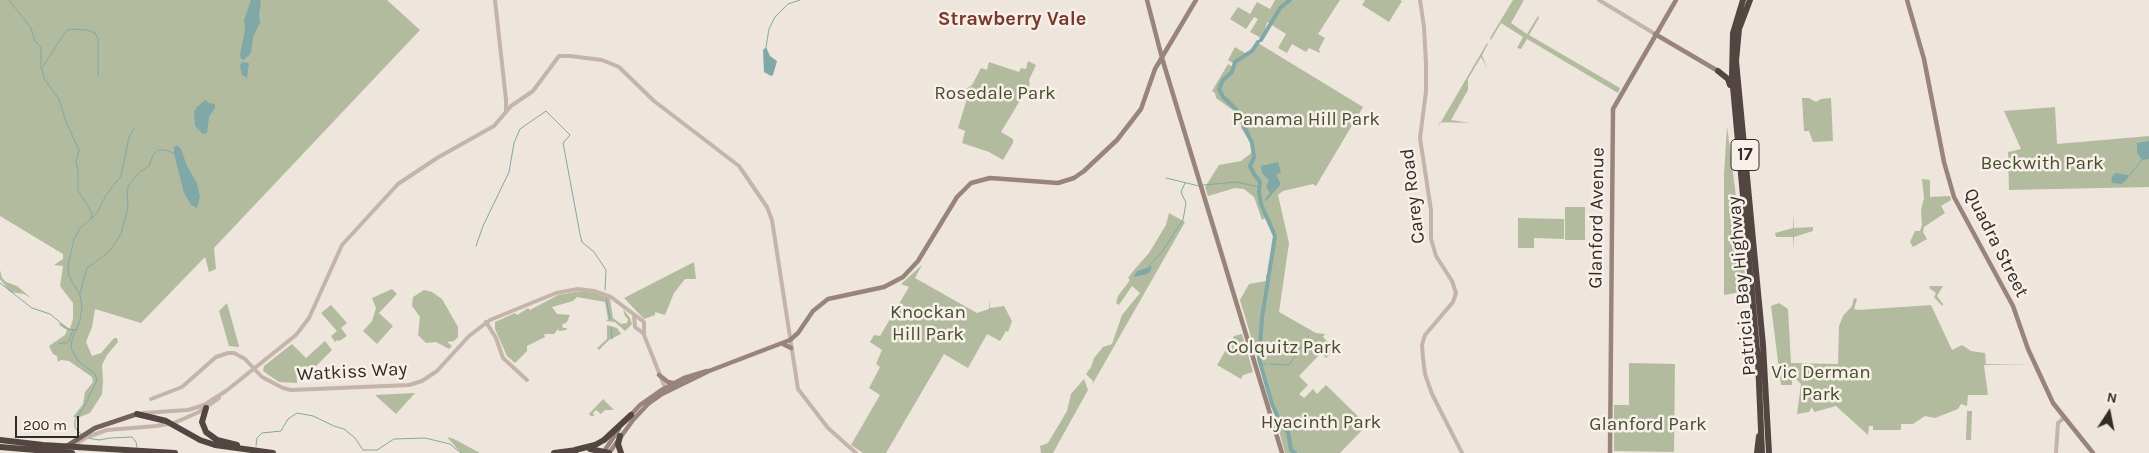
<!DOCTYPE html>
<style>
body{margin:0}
#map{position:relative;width:2149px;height:453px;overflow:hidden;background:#eee5dc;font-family:Karla,sans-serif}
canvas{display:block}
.north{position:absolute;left:2084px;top:388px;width:50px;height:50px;-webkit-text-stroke:4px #f7efe8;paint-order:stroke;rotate:11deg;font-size:14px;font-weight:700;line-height:20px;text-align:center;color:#332b28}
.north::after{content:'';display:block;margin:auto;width:18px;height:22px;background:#332b28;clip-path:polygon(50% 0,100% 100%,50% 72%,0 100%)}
.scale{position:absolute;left:15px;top:416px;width:64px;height:22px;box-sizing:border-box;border:2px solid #332b28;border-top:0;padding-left:6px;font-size:15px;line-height:18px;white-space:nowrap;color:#332b28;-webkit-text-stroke:4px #f7efe8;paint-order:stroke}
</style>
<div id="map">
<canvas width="2149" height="453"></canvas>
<div class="north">N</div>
<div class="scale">200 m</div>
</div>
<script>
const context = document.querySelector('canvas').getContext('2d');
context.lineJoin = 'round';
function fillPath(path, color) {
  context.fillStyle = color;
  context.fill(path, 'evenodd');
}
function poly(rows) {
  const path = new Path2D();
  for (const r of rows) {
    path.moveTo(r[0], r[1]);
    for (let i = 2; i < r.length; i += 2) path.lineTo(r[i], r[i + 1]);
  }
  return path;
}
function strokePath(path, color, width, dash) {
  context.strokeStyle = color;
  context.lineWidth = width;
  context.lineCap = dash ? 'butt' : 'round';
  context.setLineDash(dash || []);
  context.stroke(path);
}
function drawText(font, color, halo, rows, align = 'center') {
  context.font = font + ' Karla,sans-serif';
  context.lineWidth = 5;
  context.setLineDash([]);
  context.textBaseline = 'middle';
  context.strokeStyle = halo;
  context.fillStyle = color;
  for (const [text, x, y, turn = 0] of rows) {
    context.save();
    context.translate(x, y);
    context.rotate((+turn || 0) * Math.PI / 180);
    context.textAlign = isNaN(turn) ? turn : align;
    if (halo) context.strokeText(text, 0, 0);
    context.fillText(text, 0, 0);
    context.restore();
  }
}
const green = poly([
 [0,0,387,0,420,30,214,248,216,269,209,272,205,257,141,323,95,309,92,327,86,342,92,356,101,353,114,338,117,338,118,342,107,355,102,365,103,381,102,394,90,413,77,418,73,417,83,404,85,392,93,382,92,377,69,361,61,360,58,362,57,356,53,354,49,346,65,335,67,330,59,325,60,323,70,329,73,319,73,303,60,286,63,266,54,265,63,259,63,254,0,216],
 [1275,0,1340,0,1318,34,1325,38,1319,49,1320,53,1309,48,1306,52,1292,44,1287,53,1278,48,1286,34,1267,22,1263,39,1250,32,1258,19,1254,17,1246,29,1230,19,1238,7,1250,14,1257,2,1270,9],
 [1365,0,1400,0,1402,1,1389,22,1362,5],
 [1513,0,1524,0,1511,23,1527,34,1538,16,1539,18,1529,35,1620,88,1618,93,1527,39,1521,49,1517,48,1523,37,1501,23,1491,40,1490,38],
 [1258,43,1363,107,1316,186,1313,184,1283,191,1278,195,1289,243,1279,312,1316,333,1325,334,1323,337,1335,349,1326,358,1321,353,1299,376,1308,385,1299,394,1304,398,1313,389,1317,394,1326,385,1367,425,1340,453,1285,453,1278,427,1281,421,1274,414,1240,300,1249,284,1266,281,1266,275,1270,274,1276,237,1267,217,1262,220,1254,197,1244,189,1235,188,1208,196,1205,187,1219,165,1241,161,1254,151,1250,142,1241,128,1242,122,1234,111,1216,98,1215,93,1212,91,1228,64,1233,67,1234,64,1228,60,1235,47,1245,53,1250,52,1254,46],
 [1487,43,1488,44,1482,55,1487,68,1481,57,1468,79,1468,90,1451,120,1470,123,1440,122,1438,127],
 [1028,61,1036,65,1029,80,1030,84,1001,132,1013,139,1013,143,1003,160,989,152,962,143,965,131,958,128,969,92,966,89,972,85,981,68,987,70,989,62,1019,72,1021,68,1026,69],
 [1802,98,1809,98,1816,102,1821,99,1831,98,1833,141,1813,142,1809,131,1804,131],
 [2055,107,2057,144,2149,136,2149,187,2009,190,2008,152,2021,149,2004,111],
 [1727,126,1743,252,1746,291,1724,295,1724,175],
 [1922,179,1930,180,1930,197,1950,196,1951,200,1941,206,1945,213,1924,227,1923,232,1927,239,1913,247,1910,242,1915,231,1920,231,1922,225,1921,210,1924,198],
 [1565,207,1585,207,1585,240,1565,240],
 [1169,213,1185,222,1092,385,1093,381,1086,374,1091,367,1094,358,1103,347,1112,344,1122,315,1140,293,1132,286,1119,305,1116,303,1118,296,1130,280,1128,278,1134,270,1149,253,1166,225],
 [1793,213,1794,228,1813,227,1813,231,1794,237,1794,250,1793,237,1776,237,1775,233,1793,228],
 [1518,218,1564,219,1564,239,1534,238,1534,248,1518,248],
 [694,262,696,279,685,279,674,293,665,315,655,312,655,315,644,319,624,298],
 [922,265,915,278,977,313,989,309,990,299,990,308,1004,306,1012,321,1008,332,1006,331,1000,341,987,334,968,368,944,354,886,453,863,453,851,445,880,395,869,388,880,367,876,364,882,350,870,342,874,335,880,336,909,287,901,284],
 [0,270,2,278,6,282,17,286,31,298,24,294,10,292,0,279],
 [1930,286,1943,286,1937,296,1943,304,1942,306,1934,297,1936,293,1929,288],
 [392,289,397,294,379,313,393,326,377,344,363,331,372,321,376,308,372,298],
 [424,290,432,292,442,299,458,327,458,337,454,341,447,342,452,346,449,349,436,342,426,343,418,335,420,317,412,306,413,297],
 [581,291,595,293,610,299,613,318,621,324,627,323,628,319,625,316,623,309,630,318,632,324,625,331,615,322,606,321,608,319,605,302,577,297,573,301,552,307,557,314,570,315,567,322,562,325,563,328,567,328,566,330,559,331,558,329,554,334,544,334,545,337,527,346,527,351,515,363,507,356,495,329,495,322,515,313,517,315,528,308,530,310,558,295],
 [1854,298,1857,299,1854,309,1858,310,1931,305,1952,350,1962,345,1971,351,1985,353,1986,364,2032,365,1984,365,1988,395,1968,395,1967,406,1961,404,1958,409,1935,418,1925,416,1913,424,1901,424,1901,430,1873,430,1873,426,1869,426,1868,435,1836,406,1814,412,1812,407,1809,412,1797,414,1801,384,1796,379,1792,379,1792,385,1781,385,1771,306,1779,303,1788,309,1791,363,1838,364,1839,326,1843,316,1852,306],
 [227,303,239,346,239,347,229,346,219,311],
 [331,305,347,323,341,328,347,336,339,341,337,340,335,342,331,336,337,331,321,313],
 [607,325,617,328,621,334,609,340,599,350,597,348,607,339],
 [1242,334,1253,372,1243,375,1241,379,1217,365,1234,336],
 [325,341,332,350,316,366,296,367,297,383,279,382,263,371,264,366,292,344,306,358],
 [1629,363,1675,364,1674,452,1614,451,1614,405,1629,405],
 [1084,379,1088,390,1053,453,1041,453,1040,446,1048,443,1067,411,1071,394],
 [415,393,396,414,375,395],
 [603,399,614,410,605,410,601,414,596,410,593,413,594,416,591,416,589,414],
 [1967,411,1972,411,1971,440,1966,440],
 [447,437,454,439,480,453,461,453]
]);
const water = poly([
 [251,0,260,0,261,2,259,15,260,23,253,37,251,53,244,60,241,59,240,54,245,30,244,20],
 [766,47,770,56,777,61,773,75,771,76,764,72,763,50],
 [242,62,249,63,247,78,242,75,240,66],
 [205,100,209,103,215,104,215,108,209,117,207,133,203,134,195,126,194,112,197,107],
 [2149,141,2149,159,2142,160,2137,153,2137,143],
 [177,145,181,149,187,166,197,183,200,197,197,208,191,205,184,193,174,154,174,147],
 [1278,162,1281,172,1276,175,1280,182,1280,185,1266,201,1265,199,1270,193,1266,187,1269,180,1262,173,1261,166],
 [2116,173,2128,175,2128,178,2122,184,2113,183,2111,182,2113,175],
 [1152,266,1150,272,1147,274,1134,277,1137,271]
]);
const stream = poly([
 [9,0,31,28,35,41,41,47,41,68,45,80,59,99,66,122,79,150,76,162,78,170,78,190,92,213,91,219,80,228,74,239,68,266,69,276,80,295,82,307,80,320,72,340,71,348,78,361,95,374,97,380,84,407,75,420,75,428,82,435],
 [766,47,769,29,775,17,788,4,800,0],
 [42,68,66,31,71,29,87,30,95,33,98,39,98,76],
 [2128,177,2142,160],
 [1166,178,1199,186],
 [1203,185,1237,182,1259,187],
 [91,219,97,213,106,195,121,176,129,137,134,129],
 [476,246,483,226,509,172,514,143,520,129,546,111,570,135,563,143,564,148,580,234,582,242,594,252,606,270,605,290],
 [1148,267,1162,252,1183,220,1186,203,1181,192,1185,183],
 [0,283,32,308,50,314,68,329,76,330],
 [80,293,87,268,109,252,121,234,128,207,127,190,130,183,141,171,149,166,153,155,158,150,165,150,174,153],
 [606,297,610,319],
 [611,327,612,339],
 [59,343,66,343,69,341,73,330],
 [1260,364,1266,364],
 [1269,364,1289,365,1309,336],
 [88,438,99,440,110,438,132,437,136,442,137,447],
 [256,446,257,438,262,433,281,431,288,419,297,413,313,416,334,426,344,429,355,438,363,450,377,450,394,439,425,438,450,444,461,453]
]);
const river = poly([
 [1261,40,1280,8,1290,0],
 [1258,42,1252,51,1235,62,1232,72,1223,80,1219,89,1223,97,1236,109,1252,143,1254,157,1250,166,1254,174,1260,182,1259,192,1261,204,1275,236,1262,318,1259,359,1272,404,1282,426,1288,432,1291,450,1295,453]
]);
const tertiary = poly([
 [495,0,506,100,506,112],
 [1420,0,1424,27,1426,64,1426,91,1420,138,1431,210,1431,239,1436,256,1452,281,1456,293,1453,302,1425,335,1422,345,1423,358,1425,374,1432,394,1462,453],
 [1599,0,1655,34],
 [634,315,635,327,643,333],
 [486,322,496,338,503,358,527,380],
 [151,399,182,387,216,357,228,353,234,353,245,359,262,377,283,388,291,390,409,385,422,381,437,371,469,336,490,320,556,293,578,289,594,291,611,297,644,322,644,335,666,390],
 [143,413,188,410,204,405,226,391,296,335,309,318,342,245,398,184,437,158,494,126,511,106,533,91,559,56,570,56,602,60,619,67,654,101,739,166,767,207,772,220,798,389,828,428,856,453],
 [73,446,87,437,107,430,156,426,174,423,199,412,219,398],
 [2056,453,2058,423,2065,417]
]);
const secondary = poly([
 [1147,0,1162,58,1282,453],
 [1907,0,1924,59,1944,162,1954,197,2013,306,2028,349,2053,403,2093,453],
 [1655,34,1718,71],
 [783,344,791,348],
 [659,375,668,382,673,383],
 [629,417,640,405,660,391,684,378,707,371],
 [603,453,619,429],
 [609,453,633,420,648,404,662,394,709,371,790,340,798,333,813,311,828,299,884,287,903,277,918,261,957,197,971,183,990,178,1058,183,1074,178,1084,171,1117,140,1141,109,1155,69,1196,0],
 [1610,453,1613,109,1676,0]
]);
const primary = poly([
 [67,446,95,428,137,414]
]);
const motorway = poly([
 [1743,0,1733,33,1732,76,1758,360,1762,453],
 [1750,0,1739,29,1736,61,1763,345,1769,453],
 [1718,71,1728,79,1730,85],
 [206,408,202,422,206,432,217,440,237,445],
 [137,414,166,421,200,440,215,445,273,453],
 [620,436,618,444,621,453],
 [0,440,43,445,175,453],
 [0,447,72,453],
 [590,449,609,453],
 [575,450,595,445,604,440,631,415],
 [554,453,577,450],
 [1757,453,1759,436]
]);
const shields = [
 [1745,155,28]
];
const shieldNames = [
 ["17",1745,155]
];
const parkNames = [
 ["Rosedale Park",995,94],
 ["Panama Hill Park",1306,120],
 ["Beckwith Park",2042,164],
 ["Knockan",928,313],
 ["Hill Park",928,335],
 ["Colquitz Park",1284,348],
 ["Vic Derman",1821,373],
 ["Park",1821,395],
 ["Hyacinth Park",1321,423],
 ["Glanford Park",1648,425]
];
const streetNames = [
 ["Carey Road",1413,196,-97],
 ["Glanford Avenue",1597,218,-89],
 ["Quadra Street",1996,243,63],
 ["Patricia Bay Highway",1742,286,-95],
 ["Watkiss Way",352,372,-3]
];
const neighbourhoodNames = [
 ["Strawberry Vale",1012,19]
];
fillPath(green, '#b3bb9e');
fillPath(water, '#7fa8a7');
strokePath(stream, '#7fa8a7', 1);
strokePath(river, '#7fa8a7', 4);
strokePath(tertiary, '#c5b4aa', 4);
strokePath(secondary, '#98847b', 4.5);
strokePath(primary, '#73625b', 5);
strokePath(motorway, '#534541', 6);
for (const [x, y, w] of shields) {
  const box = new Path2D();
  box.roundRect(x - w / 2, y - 15.5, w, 31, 4);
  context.fillStyle = '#f7efe8';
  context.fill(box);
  strokePath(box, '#332b28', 1);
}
drawText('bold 18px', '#332b28', null, shieldNames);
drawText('19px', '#454e2f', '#f7efe8', parkNames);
drawText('19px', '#332b28', '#f7efe8', streetNames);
drawText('bold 20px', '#78392c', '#f7efe8', neighbourhoodNames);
</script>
